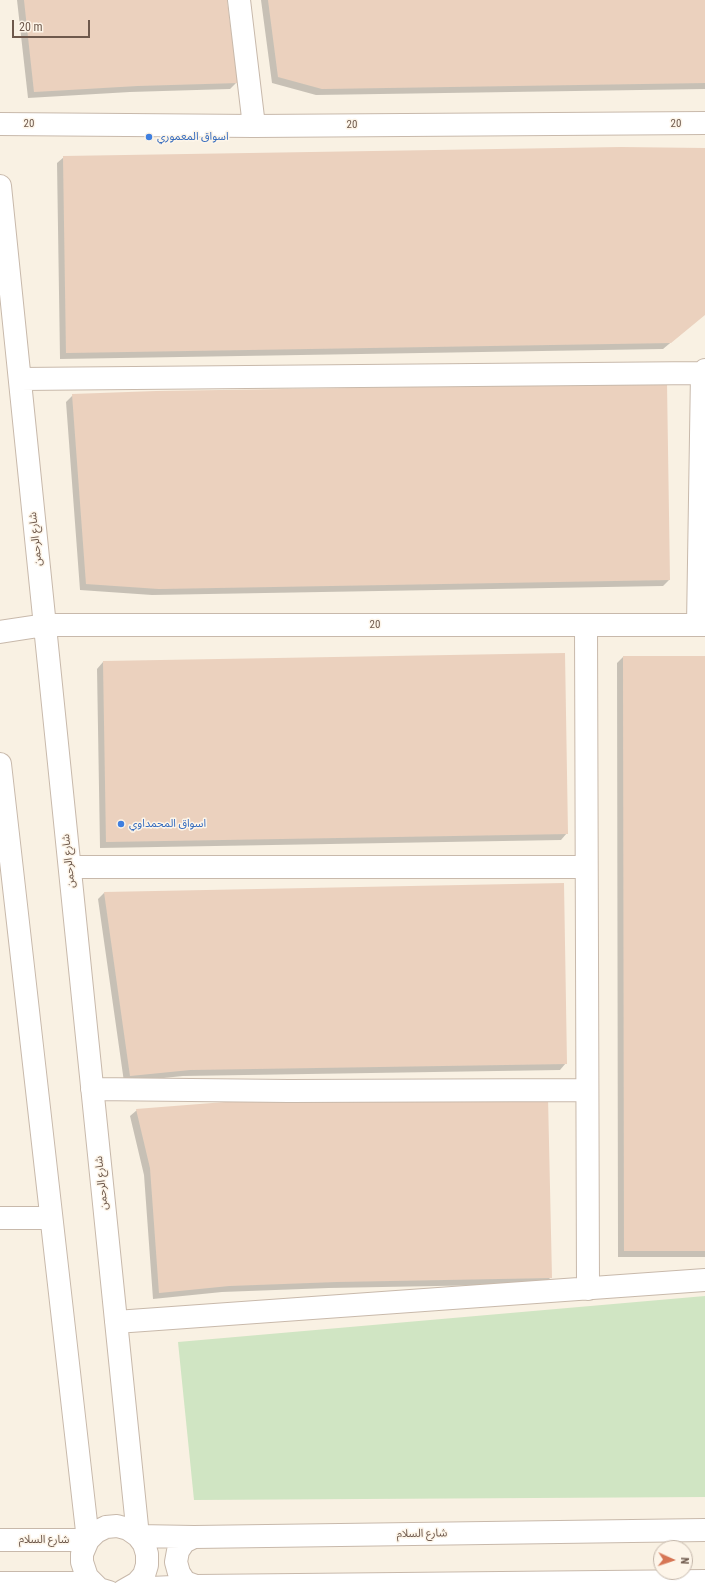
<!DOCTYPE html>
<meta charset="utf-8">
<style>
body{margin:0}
#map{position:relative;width:705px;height:1592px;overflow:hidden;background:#f9f1e3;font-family:"Roboto Condensed",sans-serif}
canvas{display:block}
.north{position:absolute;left:653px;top:1540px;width:40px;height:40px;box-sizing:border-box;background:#fdf5e9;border:1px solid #c4b7aa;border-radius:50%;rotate:93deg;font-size:11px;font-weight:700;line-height:16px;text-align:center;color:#6e594c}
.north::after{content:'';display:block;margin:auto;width:14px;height:18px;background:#d67655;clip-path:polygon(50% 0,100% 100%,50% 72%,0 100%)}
.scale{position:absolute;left:12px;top:20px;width:78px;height:18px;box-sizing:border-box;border:2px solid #6e594c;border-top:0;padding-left:5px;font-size:12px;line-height:14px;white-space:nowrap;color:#6e594c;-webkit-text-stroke:3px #fdf5e9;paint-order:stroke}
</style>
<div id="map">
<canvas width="705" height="1592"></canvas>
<div class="north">N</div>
<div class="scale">20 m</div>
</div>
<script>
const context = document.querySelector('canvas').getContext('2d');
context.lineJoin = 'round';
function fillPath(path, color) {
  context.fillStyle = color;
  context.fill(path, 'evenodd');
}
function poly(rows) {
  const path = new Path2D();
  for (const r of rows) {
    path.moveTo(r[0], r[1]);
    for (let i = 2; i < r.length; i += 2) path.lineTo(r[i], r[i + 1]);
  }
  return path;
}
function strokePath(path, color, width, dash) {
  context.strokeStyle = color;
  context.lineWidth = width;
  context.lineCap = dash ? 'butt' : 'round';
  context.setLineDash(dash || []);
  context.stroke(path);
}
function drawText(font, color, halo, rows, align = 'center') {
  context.font = font + ' "Roboto Condensed","Noto Sans Arabic",sans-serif';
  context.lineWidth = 3;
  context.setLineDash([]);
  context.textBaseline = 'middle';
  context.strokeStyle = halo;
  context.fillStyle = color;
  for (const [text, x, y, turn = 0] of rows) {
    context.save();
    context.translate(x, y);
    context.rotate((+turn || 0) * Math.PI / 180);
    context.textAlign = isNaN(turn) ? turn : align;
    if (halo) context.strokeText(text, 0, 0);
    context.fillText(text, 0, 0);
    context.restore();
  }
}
const green = poly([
 [705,1296,705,1497,194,1500,178,1342]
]);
const shadow = poly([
 [17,0,226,0,236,83,230,89,130,92,28,98],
 [261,0,705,0,705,89,316,95,272,83],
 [705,148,705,314,663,349,60,359,57,163,64,157],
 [73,395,669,580,663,586,152,595,80,590,66,402],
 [705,656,705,1257,618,1257,617,663,623,657],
 [103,662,567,833,561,840,100,848,97,669],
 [104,893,566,1063,560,1070,183,1076,124,1082,98,899],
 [137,1110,551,1277,544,1284,329,1288,222,1292,153,1299,144,1175,130,1116]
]);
const building = poly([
 [24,0,227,0,238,83,137,86,34,92],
 [268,0,705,0,705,83,322,89,278,77],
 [621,147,705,148,705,315,671,343,66,353,63,156],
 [667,383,670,580,159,589,86,584,72,394,156,391],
 [565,653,568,834,106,842,103,661],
 [623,656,705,656,705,1251,624,1251],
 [564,883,567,1064,190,1070,130,1076,104,892],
 [548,1097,552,1278,336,1282,229,1286,159,1293,150,1168,136,1109,225,1102]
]);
const minor = poly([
 [239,0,254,126],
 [0,124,254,126,705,123],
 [0,186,138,1536,194,1537,705,1530],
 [20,379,702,373],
 [586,625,588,1289],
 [698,625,702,373,705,370],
 [0,632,45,625,705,625],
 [0,764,88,1540,0,1540],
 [70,867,586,867],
 [92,1089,289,1091,587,1090],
 [0,1218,51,1218],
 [116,1322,705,1280],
 [194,1537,184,1542,178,1551,176,1562,179,1573,185,1582,196,1586],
 [0,1583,91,1583,91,1592],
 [109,1592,99,1589,87,1577,82,1562,82,1554,88,1540,96,1532,106,1527,117,1526,128,1529,138,1536,144,1544,147,1554,147,1565,144,1575,137,1583,123,1591],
 [128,1592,128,1589,196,1586,705,1581]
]);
const markers = [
 [149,137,4,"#3f7fe0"],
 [121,824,4,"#3f7fe0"]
];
const streetNames = [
 ["20",29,124],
 ["20",676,124],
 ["20",352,125],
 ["شارع الرحمن",36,539,-96],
 ["20",375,625],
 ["شارع الرحمن",69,861,-96],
 ["شارع الرحمن",102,1183,-96],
 ["شارع السلام",422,1534,-1],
 ["شارع السلام",44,1540]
];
const shopNames = [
 ["اسواق المعموري",157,137],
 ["اسواق المحمداوي",129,824]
];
fillPath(green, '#d0e5c3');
fillPath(shadow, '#0003');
fillPath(building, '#ebd1be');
strokePath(minor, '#c8b9ab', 24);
strokePath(minor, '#fff', 22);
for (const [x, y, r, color] of markers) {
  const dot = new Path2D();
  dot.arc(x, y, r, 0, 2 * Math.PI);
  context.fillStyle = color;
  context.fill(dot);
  strokePath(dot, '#fdf5e9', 1.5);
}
drawText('11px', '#6e594c', '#fdf5e9', streetNames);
drawText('11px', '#366cbe', '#fdf5e9', shopNames, 'left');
</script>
